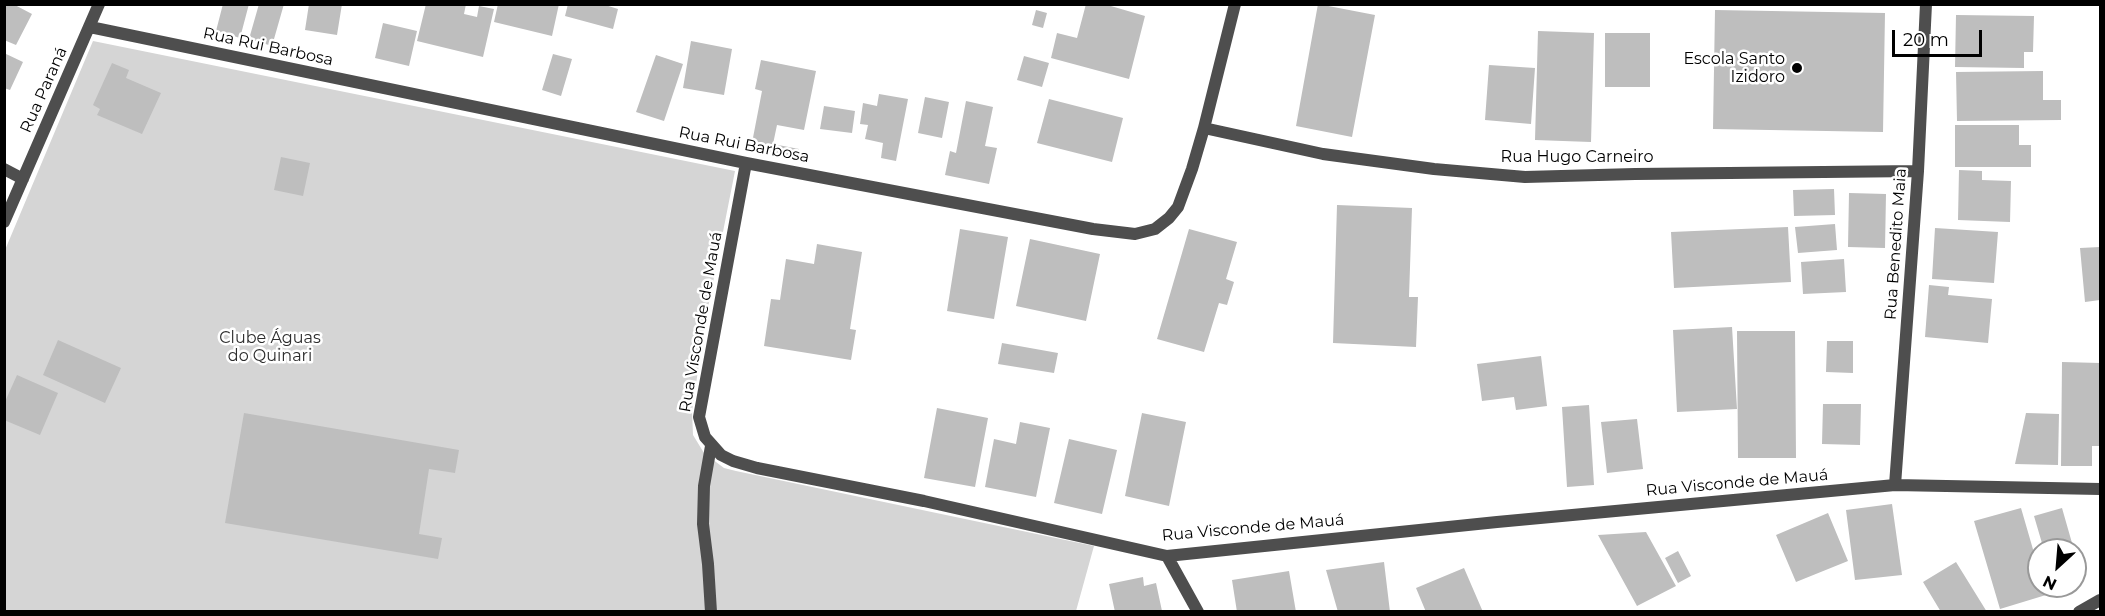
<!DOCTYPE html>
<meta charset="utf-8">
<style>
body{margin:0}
#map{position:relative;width:2105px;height:616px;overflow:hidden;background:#fff;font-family:Montserrat,sans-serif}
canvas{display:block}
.frame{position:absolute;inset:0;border:6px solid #000;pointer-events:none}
.north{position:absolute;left:2027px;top:538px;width:60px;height:60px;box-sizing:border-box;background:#fff;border:2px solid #999;border-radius:50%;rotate:206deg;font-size:16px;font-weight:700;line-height:24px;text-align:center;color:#000}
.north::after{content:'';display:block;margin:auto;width:21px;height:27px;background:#000;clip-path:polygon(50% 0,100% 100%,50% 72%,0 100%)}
.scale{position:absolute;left:1892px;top:30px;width:90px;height:27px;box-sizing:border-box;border:3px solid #000;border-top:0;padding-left:8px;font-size:18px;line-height:21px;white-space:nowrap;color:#000;-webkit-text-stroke:4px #fff;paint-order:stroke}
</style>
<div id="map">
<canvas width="2105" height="616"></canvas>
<div class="frame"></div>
<div class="north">N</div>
<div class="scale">20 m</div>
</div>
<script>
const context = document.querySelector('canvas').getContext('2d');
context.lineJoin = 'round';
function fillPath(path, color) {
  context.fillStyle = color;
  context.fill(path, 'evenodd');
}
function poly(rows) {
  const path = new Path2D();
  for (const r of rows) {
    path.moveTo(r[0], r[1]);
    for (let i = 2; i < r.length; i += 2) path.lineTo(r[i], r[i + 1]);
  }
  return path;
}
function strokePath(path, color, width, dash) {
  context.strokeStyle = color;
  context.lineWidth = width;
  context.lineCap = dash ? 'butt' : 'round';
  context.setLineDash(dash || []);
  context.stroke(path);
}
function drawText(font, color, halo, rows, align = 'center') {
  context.font = font + ' Montserrat,sans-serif';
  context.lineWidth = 5;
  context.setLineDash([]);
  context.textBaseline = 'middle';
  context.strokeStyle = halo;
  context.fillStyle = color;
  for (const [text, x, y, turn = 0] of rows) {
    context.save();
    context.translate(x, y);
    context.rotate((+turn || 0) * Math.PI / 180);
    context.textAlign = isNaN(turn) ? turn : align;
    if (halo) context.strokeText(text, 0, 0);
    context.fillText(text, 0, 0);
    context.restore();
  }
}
const green = poly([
 [93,41,735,171,705,323,692,411,693,435,704,453,724,468,736,471,1094,546,1076,611,5,612,5,250]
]);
const building = poly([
 [4,4,13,4,32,14,16,45,4,40],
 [223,4,249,4,240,38,216,31],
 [259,4,284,4,272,46,249,39],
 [309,4,342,4,337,35,305,30],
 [426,4,466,4,464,14,477,17,479,6,494,9,483,57,417,41],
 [498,4,559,4,552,36,494,22],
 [568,4,602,4,618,9,613,29,565,16],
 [1086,4,1104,4,1145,16,1129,79,1051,58,1057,33,1077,38],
 [1318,4,1375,15,1352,137,1296,126],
 [1036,10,1047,13,1043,28,1032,25],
 [1715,10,1885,13,1883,132,1713,129],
 [1956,15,2034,16,2033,52,2024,52,2024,68,1955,67],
 [383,23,417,31,409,66,375,58],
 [1538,31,1594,33,1591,142,1535,140],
 [1605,33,1650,33,1650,87,1605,87],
 [691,41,732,49,724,95,683,88],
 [4,53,23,62,10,90,4,88],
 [553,54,572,59,561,96,542,90],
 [656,55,683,64,664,121,636,112],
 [1024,56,1049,63,1042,87,1017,80],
 [761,60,816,71,804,130,777,125,773,144,799,149,797,157,751,148,762,91,755,89],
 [112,63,129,70,126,78,161,93,142,134,97,115,100,109,93,105],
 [1489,65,1535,68,1531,124,1485,120],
 [2043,71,2043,100,2061,100,2061,120,1957,121,1956,72],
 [879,94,908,99,896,161,881,158,883,143,865,139,868,125,860,124,863,103,877,106],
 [925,97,949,102,942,138,918,133],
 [1049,99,1123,118,1112,162,1037,143],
 [966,101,993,107,985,146,997,148,989,184,945,175,950,151,956,153],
 [824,106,855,111,852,133,820,129],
 [1955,125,2019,125,2019,145,2031,145,2031,167,1955,167],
 [281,157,310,163,303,196,274,190],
 [1959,170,1982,171,1982,180,2011,181,2010,222,1958,220],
 [1834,189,1835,215,1794,216,1793,190],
 [1849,193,1886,194,1885,248,1848,247],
 [1337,205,1412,208,1409,297,1418,297,1416,347,1333,343],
 [1835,224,1837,250,1798,253,1795,227],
 [1788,227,1791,282,1674,288,1671,232],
 [1935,228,1998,232,1994,283,1932,279],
 [960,229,1008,237,994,319,947,311],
 [1189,229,1237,242,1226,279,1234,282,1227,305,1219,303,1204,352,1157,339],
 [1030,239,1100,254,1086,321,1016,306],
 [817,244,862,252,850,329,856,330,851,360,764,346,771,299,780,300,786,259,814,264],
 [2100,247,2100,300,2085,302,2080,248],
 [1844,259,1846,292,1803,294,1801,262],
 [1929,285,1949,287,1948,295,1992,299,1988,343,1925,337],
 [1732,327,1737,409,1677,412,1673,330],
 [1737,331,1795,331,1796,458,1738,458],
 [58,340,121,368,105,403,43,375],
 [1827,341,1853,341,1853,373,1826,372],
 [1002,343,1058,353,1054,373,998,364],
 [1541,356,1547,406,1516,410,1514,397,1482,401,1477,364],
 [2062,362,2100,363,2100,446,2092,446,2092,466,2061,466],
 [17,375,58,393,40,435,4,420,4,404],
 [1823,404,1861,404,1860,445,1822,444],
 [1589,405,1594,485,1567,487,1562,407],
 [937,408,988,418,975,487,924,478],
 [244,413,459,450,455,473,429,469,419,534,442,538,438,559,225,523],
 [1142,413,1186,422,1169,506,1125,496],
 [2026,413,2059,414,2058,465,2015,464],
 [1637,419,1643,469,1607,473,1601,422],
 [1020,422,1050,428,1036,497,985,487,994,439,1016,444],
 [1069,439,1117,450,1102,514,1054,503],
 [1892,504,1902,575,1855,580,1846,510],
 [2021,508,2039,570,2039,586,2044,586,2046,595,2000,609,1974,521],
 [2062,508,2074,550,2044,550,2034,516],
 [1828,513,1848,561,1796,582,1776,535],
 [1646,532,1676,586,1637,606,1598,535],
 [1678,551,1691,576,1678,583,1665,558],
 [1384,562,1390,612,1338,612,1326,570],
 [1956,562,1987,612,1941,612,1923,582],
 [1464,568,1483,612,1426,612,1416,588],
 [1289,571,1296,612,1237,612,1232,580],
 [1143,577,1144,586,1156,583,1162,611,1115,612,1109,584]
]);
const lane = poly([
 [711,612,708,564,703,524,704,486,711,446]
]);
const street = poly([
 [90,27,746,163,1093,229,1135,234,1155,229,1169,218,1178,207,1192,169,1204,128,1235,4],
 [1204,128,1323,154,1434,169,1525,177,1635,174,1918,171],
 [746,163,699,417,705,437,721,455,733,461,757,468,924,501,1167,556,1497,522,1895,485,2100,489],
 [4,169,23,179],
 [4,222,99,4],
 [1895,485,1918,171,1926,4],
 [1167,556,1198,612],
 [2079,612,2100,600]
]);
const markers = [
 [1797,68,6,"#000"]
];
const streetNames = [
 ["Rua Rui Barbosa",268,47,12],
 ["Rua Paraná",44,90,-66],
 ["Rua Rui Barbosa",744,145,11],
 ["Rua Hugo Carneiro",1577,157],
 ["Rua Benedito Maia",1896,244,-86],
 ["Rua Visconde de Mauá",701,322,-80],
 ["Rua Visconde de Mauá",1737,483,-5],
 ["Rua Visconde de Mauá",1253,528,-5]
];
const poiNames = [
 ["Escola Santo",1785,59],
 ["Izidoro",1785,77]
];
const parkNames = [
 ["Clube Águas",270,338],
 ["do Quinari",270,356]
];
fillPath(green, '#d5d5d5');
fillPath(building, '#bebebe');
strokePath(lane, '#4e4e4e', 12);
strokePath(street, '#4e4e4e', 12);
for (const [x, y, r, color] of markers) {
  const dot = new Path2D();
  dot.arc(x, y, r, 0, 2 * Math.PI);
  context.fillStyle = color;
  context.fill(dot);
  strokePath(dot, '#fff', 2);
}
drawText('16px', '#000', '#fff', streetNames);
drawText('16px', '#000', '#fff', poiNames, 'right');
drawText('16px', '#2c2c2c', '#fff', parkNames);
</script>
